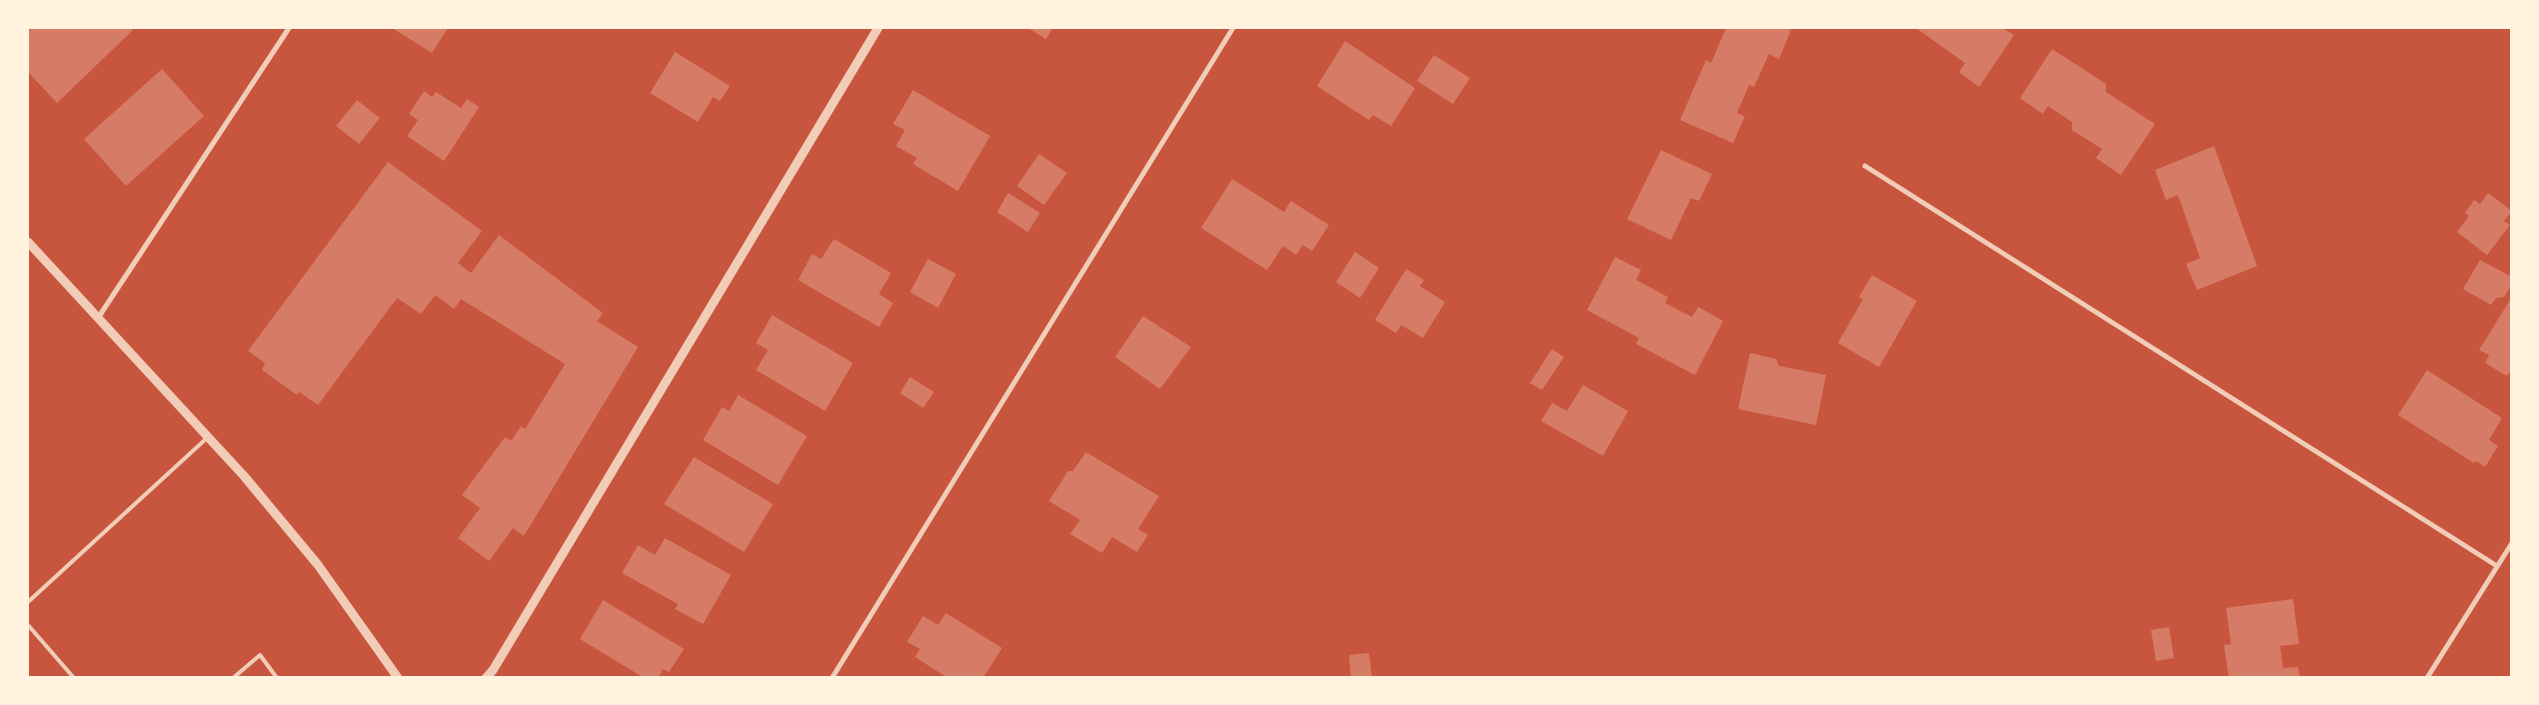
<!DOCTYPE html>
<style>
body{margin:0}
#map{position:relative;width:2539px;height:705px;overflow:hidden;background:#c8553d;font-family:"Libre Baskerville",serif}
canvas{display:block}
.frame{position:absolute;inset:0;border:29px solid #fff3e0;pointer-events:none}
</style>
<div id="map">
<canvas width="2539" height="705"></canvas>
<div class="frame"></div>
</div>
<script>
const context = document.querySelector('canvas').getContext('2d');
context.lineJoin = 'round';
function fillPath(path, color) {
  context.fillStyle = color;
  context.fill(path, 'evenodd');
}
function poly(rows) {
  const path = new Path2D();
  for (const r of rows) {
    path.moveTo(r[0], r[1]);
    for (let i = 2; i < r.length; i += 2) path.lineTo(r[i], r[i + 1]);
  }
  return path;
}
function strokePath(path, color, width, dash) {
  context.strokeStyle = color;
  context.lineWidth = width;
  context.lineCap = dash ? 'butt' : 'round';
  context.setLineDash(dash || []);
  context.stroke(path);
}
const building = poly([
 [32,28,131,28,133,30,57,103,28,72,28,32],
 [392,28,448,28,432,53],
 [1028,28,1053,28,1046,39],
 [1726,28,1785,28,1791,30,1779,59,1769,54,1754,87,1749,85,1737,113,1745,116,1733,143,1680,120,1706,60,1711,63],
 [1916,28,2002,28,2014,35,1979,87,1959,72,1965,63],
 [1345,41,1415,88,1391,126,1373,115,1369,120,1317,86],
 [2052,49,2106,84,2106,92,2155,124,2121,175,2096,158,2102,149,2072,130,2072,122,2048,106,2043,114,2020,98],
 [675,52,730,86,720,101,713,97,698,122,650,93],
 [1434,55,1470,78,1453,104,1417,81],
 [162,69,204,116,126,186,84,139],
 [913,90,990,136,958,191,913,164,917,158,896,146,905,130,893,124],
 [424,91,432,97,436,92,461,108,467,99,479,107,444,161,407,136,418,120,409,114],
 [357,100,380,118,359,144,336,126],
 [2214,146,2257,266,2197,290,2186,264,2200,258,2178,195,2166,200,2155,170],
 [1661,150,1712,174,1699,201,1691,198,1671,240,1627,219],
 [1039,154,1067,173,1044,205,1017,186],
 [388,162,482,231,458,263,471,273,499,235,603,313,597,321,638,347,524,536,513,528,489,561,458,538,480,508,462,495,505,437,511,441,521,426,525,429,565,364,461,299,454,309,435,295,421,314,397,298,318,405,299,392,297,395,262,370,265,363,248,351],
 [1232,179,1284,212,1291,201,1329,225,1312,251,1303,245,1296,255,1283,246,1267,270,1201,228],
 [1008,193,1040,213,1028,232,997,212],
 [2488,193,2512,211,2504,221,2510,225,2487,255,2457,232,2469,216,2465,213,2474,200,2480,204],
 [834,239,891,273,879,294,893,303,879,327,798,280,812,254,821,259],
 [1355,252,1379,268,1360,298,1336,282],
 [1615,257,1641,270,1636,280,1668,297,1665,303,1692,317,1698,307,1723,321,1695,375,1636,344,1639,338,1587,310],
 [928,259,956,274,938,308,910,292],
 [2480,260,2512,277,2512,284,2504,297,2496,298,2491,305,2463,289],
 [1406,269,1424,280,1420,286,1445,302,1423,338,1401,325,1396,333,1375,320],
 [1872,275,1917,301,1879,367,1838,343,1863,299,1859,297],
 [2510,300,2512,301,2512,370,2507,376,2485,363,2489,355,2479,350],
 [772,315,853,363,825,411,756,370,768,350,756,343],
 [1143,316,1191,347,1160,389,1115,357],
 [1552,349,1564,357,1542,390,1530,383],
 [1750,353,1776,359,1779,366,1826,375,1816,425,1738,409],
 [2427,370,2502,418,2489,440,2498,446,2485,467,2476,461,2474,463,2398,415],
 [910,377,934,392,923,408,900,393],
 [1583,385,1628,411,1603,456,1541,421,1552,403,1567,411],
 [738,395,807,436,778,485,703,440,722,407,729,411],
 [1086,452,1159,496,1138,529,1148,535,1137,552,1112,537,1102,553,1070,534,1080,520,1049,501,1068,471,1073,471],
 [694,457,773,504,744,552,664,504],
 [665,538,731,575,703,624,675,609,678,604,622,573,638,545,655,555],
 [2293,599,2299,644,2280,646,2283,668,2298,667,2300,678,2229,678,2224,645,2231,644,2226,608],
 [603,600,684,649,669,672,663,669,658,678,644,678,580,639],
 [946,613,1002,648,983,678,948,678,915,657,920,649,907,642,923,616,938,625],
 [2169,627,2174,658,2156,661,2151,630],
 [1369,653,1372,678,1351,678,1349,655]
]);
const service = poly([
 [28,602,208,437],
 [28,625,74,678],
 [233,678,260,655,277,678]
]);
const minor = poly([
 [1865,166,2497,566],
 [98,318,289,28],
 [832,678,1233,28],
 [2427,678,2512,543]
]);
const tertiary = poly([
 [28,242,244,476,318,565,398,678],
 [486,678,493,670,878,28]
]);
fillPath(building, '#d67c66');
strokePath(service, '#f1ccb7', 4);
strokePath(minor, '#f1ccb7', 5);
strokePath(tertiary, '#f1ccb7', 9);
</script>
